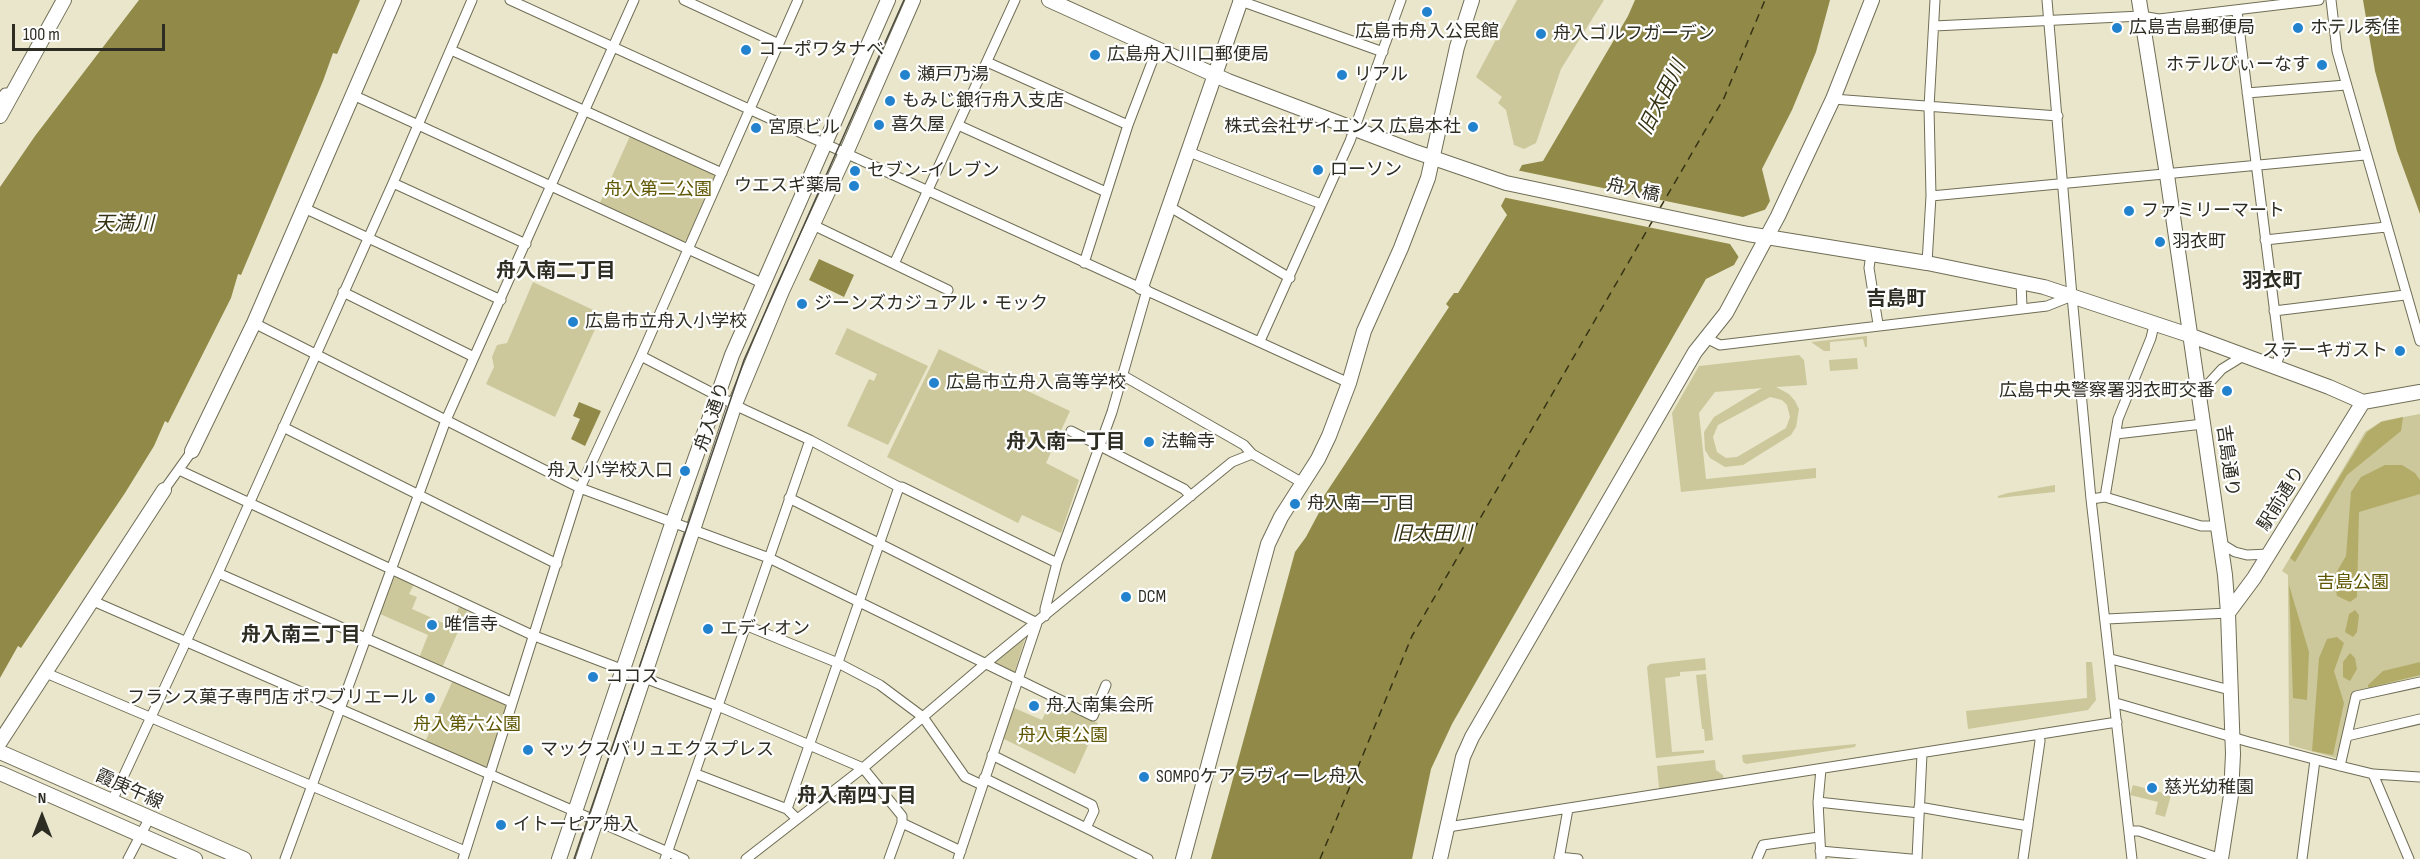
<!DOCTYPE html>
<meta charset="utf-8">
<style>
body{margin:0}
#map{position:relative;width:2420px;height:859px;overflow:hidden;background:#e9e6cc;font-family:"Sofia Sans Condensed",sans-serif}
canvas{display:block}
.north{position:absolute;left:12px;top:787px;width:60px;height:60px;-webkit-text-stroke:4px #fff;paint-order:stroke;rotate:0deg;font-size:16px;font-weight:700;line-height:24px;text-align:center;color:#2e2d23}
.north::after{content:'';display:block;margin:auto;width:21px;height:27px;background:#2e2d23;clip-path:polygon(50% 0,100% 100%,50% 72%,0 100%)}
.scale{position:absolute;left:12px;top:24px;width:153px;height:27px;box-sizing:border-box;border:3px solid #2e2d23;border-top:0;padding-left:8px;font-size:18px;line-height:21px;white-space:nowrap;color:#2e2d23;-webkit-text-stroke:4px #fff;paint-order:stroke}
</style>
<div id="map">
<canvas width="2420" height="859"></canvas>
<div class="north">N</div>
<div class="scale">100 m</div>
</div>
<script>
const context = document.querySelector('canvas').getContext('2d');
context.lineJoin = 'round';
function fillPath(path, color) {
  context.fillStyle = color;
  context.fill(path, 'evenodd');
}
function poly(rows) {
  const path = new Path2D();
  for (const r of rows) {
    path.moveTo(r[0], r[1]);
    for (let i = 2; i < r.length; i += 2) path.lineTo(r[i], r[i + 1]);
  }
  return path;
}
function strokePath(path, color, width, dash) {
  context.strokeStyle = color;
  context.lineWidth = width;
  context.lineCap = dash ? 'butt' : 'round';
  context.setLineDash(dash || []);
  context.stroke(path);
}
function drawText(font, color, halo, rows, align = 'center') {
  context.font = font + ' "Sofia Sans Condensed","Noto Sans JP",sans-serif';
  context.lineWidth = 4.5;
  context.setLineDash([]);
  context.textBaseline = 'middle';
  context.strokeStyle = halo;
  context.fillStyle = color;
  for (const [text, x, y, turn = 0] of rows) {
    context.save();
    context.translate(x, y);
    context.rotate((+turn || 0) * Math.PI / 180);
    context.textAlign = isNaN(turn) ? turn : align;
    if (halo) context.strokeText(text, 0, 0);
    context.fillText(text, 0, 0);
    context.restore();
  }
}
const green = poly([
 [1517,0,1604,0,1561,69,1536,143,1524,149,1514,145,1506,110,1498,103,1502,97,1476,77],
 [630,136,713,173,715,179,688,239,682,242,599,205],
 [533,282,602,314,555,417,486,384,494,367,492,357,497,345,507,343],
 [847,328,928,366,888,445,847,426,869,379,874,381,877,374,835,354],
 [1867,336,1867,347,1865,347,1863,339,1830,342,1830,351,1824,351,1811,342],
 [939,349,1070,411,1046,463,1079,480,1061,533,1022,515,1018,523,887,457],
 [1799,355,1804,360,1807,385,1776,387,1789,394,1795,401,1799,409,1796,427,1791,435,1743,465,1725,467,1710,458,1705,450,1704,432,1714,417,1762,388,1715,392,1699,413,1706,479,1816,468,1816,478,1681,492,1672,413,1699,366],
 [1770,397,1782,400,1787,405,1790,417,1786,428,1737,457,1726,458,1717,452,1713,437,1718,425],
 [1857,358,1858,369,1830,371,1829,360],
 [2420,414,2420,676,2354,692,2336,758,2289,745,2288,575,2282,571,2365,432,2382,421],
 [2055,485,2055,492,1998,498,1998,496,2008,493],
 [397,576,414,584,409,594,417,597,412,609,450,626,460,605,468,609,442,668,419,658,428,635,380,614,392,579],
 [1023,638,1025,639,1015,671,1013,673,996,665,995,662],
 [1705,658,1706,670,1680,672,1680,676,1665,678,1672,752,1704,750,1704,753,1656,758,1647,667,1650,664],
 [2086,662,2092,662,2096,700,2088,710,1968,729,1966,711,2087,698],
 [1706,674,1713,740,1705,741,1704,729,1702,729,1696,675],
 [453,680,503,702,506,707,488,765,484,767,425,742],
 [1051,701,1098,723,1075,774,1002,738,1012,707,1042,720],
 [1856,744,1855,747,1746,764,1743,762,1742,755],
 [1715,760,1716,770,1723,775,1724,780,1662,789,1659,788,1657,766],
 [2133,785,2171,795,2165,817,2155,814,2158,802,2130,795]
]);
const forest = poly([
 [2403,417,2401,431,2347,475,2295,562,2290,558,2367,432,2381,422],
 [2385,465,2402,465,2415,473,2420,480,2420,494,2359,512,2357,597,2350,602,2337,596,2333,578,2346,556,2351,492,2361,477],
 [2289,585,2309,652,2307,700,2293,698],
 [2355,610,2359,615,2357,632,2353,637,2345,632,2349,614],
 [2337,637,2344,643,2334,671,2344,703,2333,755,2312,751,2319,658,2327,639],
 [2350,653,2355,658,2357,669,2350,681,2343,677,2343,662],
 [2420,662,2420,675,2368,688,2368,685,2383,671]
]);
const water = poly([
 [139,0,360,0,337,54,333,53,323,81,241,275,238,274,231,298,168,423,165,421,154,446,125,493,21,648,18,646,0,678,0,187,35,136],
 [1635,0,1830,0,1816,52,1792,110,1762,169,1770,201,1734,265,1706,279,1452,724,1431,769,1412,859,1211,859,1295,552,1306,537,1323,505,1320,502,1449,307,1446,304,1454,293,1458,293,1507,215,1501,206,1522,165,1543,161,1628,16],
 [2363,0,2420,0,2420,214,2397,151,2375,71],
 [819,259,854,275,844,297,809,280],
 [579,402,601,411,585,446,571,439,580,419,573,416]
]);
const pier = poly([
 [1516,170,1743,217,1767,209,1740,259,1730,244,1502,197]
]);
const ferry = poly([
 [1660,208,1724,98,1765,0],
 [1320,859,1412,636,1653,220]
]);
const street = poly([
 [510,0,1349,383],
 [684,0,779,44],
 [1238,0,1383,52],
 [2047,0,2072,296,2091,499,2132,859],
 [2331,0,2337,51,2420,341],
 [2237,11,2280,354,2275,368],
 [1934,26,2141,16,2159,19,2319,0],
 [451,50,722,173],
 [987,62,1128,125],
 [2247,93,2346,85],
 [353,95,764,284],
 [1833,99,2058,116],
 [0,100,5,93,13,93],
 [958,125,1106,192],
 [1189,152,1321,204],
 [393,183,526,244],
 [1931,196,2365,155],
 [1170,207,1290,278],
 [304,208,501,300],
 [813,225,948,290],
 [2265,240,2386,227],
 [1871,254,1869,268,1878,324],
 [1084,263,1128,125,1157,49],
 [1927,263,1931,196,1929,107,1935,0],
 [894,264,1015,0],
 [2021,281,2022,308],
 [343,292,474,357],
 [2274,311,2405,295],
 [254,323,580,488,769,558,1093,716,1106,685],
 [1706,338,1720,345,2047,306,2072,296],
 [1260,341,1350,141,1401,0],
 [641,356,743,409,810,440,899,487,902,487,1057,563],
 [1122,375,1244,445,1252,454],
 [2199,394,2222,369,2243,356],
 [283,427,557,564],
 [1071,431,1184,489,1191,496],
 [2116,434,2203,424],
 [179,470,532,635,718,706,863,768,902,816,902,823,889,859],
 [164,490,192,451],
 [2105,497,2201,526,2218,526],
 [789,498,1037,623,958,859],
 [2091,499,2105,497,2118,419,2151,338,2154,325],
 [2220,543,2235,552,2247,555,2269,554],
 [218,573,511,702],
 [93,601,684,859],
 [1045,616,1045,609,1057,563,1112,412,1147,290],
 [2107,619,2228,613],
 [745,625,838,663,880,685,923,717,965,777,982,785],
 [2111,659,2230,690],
 [46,673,465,851],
 [2116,703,2249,742,2340,766,2373,774,2420,777],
 [2347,736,2420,719],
 [992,755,1092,805,1094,811,1086,828,1148,859],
 [2340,766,2356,696,2420,682],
 [696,774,787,809,797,819],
 [2373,774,2409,859],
 [984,778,1086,828],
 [1818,802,1919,813],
 [111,803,218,573,393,183,472,0],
 [1919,807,2028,826],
 [787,809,899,487],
 [902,823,961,851],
 [1448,827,2117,722],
 [2129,831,2139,831,2221,859],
 [1820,851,1911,859],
 [1559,857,1578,859],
 [128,859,149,819],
 [285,859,446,420,634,0],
 [463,859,580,488,641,356,798,0],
 [665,859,810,440],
 [746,859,863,768,985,664,1232,462,1252,454,1301,482],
 [1559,859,1568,809],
 [1757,859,1763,845,1819,837],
 [1821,859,1818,802,1821,769],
 [1917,859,1922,754],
 [2023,859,2040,741,2039,734],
 [2302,859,2315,760]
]);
const secondary = poly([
 [1049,0,1228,81,1413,151,1506,183,1748,234,1927,263,2044,287,2189,335,2329,387,2363,402,2420,392],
 [2139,0,2167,175,2225,575,2228,613,2233,754,2231,795,2221,859],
 [0,116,64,0],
 [1141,287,1241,0],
 [192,451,254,323,394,0],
 [2228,613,2254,578,2363,402],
 [0,742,164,490],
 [0,752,244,859],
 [0,773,195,859],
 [559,859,672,524,732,355,888,0],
 [583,859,735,404,782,291,846,153,913,0],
 [1183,859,1268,544,1281,517,1318,459,1329,436,1349,383,1364,331,1401,248,1428,178,1457,47,1472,0],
 [1440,859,1463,757,1472,737,1695,352,1726,313,1778,216,1833,99,1872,0]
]);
const tram = poly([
 [574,859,744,360,904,0]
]);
const markers = [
 [1427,12,6,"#2282ce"],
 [2117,28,6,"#2282ce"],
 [2298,28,6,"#2282ce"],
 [1541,34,6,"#2282ce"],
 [746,50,6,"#2282ce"],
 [1095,55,6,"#2282ce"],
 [2322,65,6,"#2282ce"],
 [905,75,6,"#2282ce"],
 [1342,75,6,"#2282ce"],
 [890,101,6,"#2282ce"],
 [879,125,6,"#2282ce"],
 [1473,127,6,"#2282ce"],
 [756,128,6,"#2282ce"],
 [1318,170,6,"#2282ce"],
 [855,171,6,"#2282ce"],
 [854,186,6,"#2282ce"],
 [2129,211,6,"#2282ce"],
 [2160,242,6,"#2282ce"],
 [802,304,6,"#2282ce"],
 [573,322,6,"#2282ce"],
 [2400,351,6,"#2282ce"],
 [934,383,6,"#2282ce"],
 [2227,391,6,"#2282ce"],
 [1149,442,6,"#2282ce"],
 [685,471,6,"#2282ce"],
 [1295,504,6,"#2282ce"],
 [1126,597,6,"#2282ce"],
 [432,625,6,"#2282ce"],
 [708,629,6,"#2282ce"],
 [593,677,6,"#2282ce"],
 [430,698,6,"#2282ce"],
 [1034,706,6,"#2282ce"],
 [528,750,6,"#2282ce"],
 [1144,777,6,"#2282ce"],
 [2152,788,6,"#2282ce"],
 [501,825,6,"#2282ce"]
];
const poiNames = [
 ["広島吉島郵便局",2129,28],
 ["ホテル秀佳",2310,28],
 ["広島市舟入公民館",1427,32,"center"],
 ["舟入ゴルフガーデン",1553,34],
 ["コーポワタナベ",758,50],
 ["広島舟入川口郵便局",1107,55],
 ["ホテルびぃーなす",2310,65,"right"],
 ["瀬戸乃湯",917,75],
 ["リアル",1354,75],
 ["もみじ銀行舟入支店",902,101],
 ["喜久屋",891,125],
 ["株式会社ザイエンス 広島本社",1461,127,"right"],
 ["宮原ビル",768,128],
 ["ローソン",1330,170],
 ["セブン-イレブン",867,171],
 ["ウエスギ薬局",842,186,"right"],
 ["ファミリーマート",2141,211],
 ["羽衣町",2172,242],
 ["ジーンズカジュアル・モック",814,304],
 ["広島市立舟入小学校",585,322],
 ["ステーキガスト",2388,351,"right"],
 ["広島市立舟入高等学校",946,383],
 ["広島中央警察署羽衣町交番",2215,391,"right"],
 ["法輪寺",1161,442],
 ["舟入小学校入口",673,471,"right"],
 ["舟入南一丁目",1307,504],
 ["DCM",1138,597],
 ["唯信寺",444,625],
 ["エディオン",720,629],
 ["ココス",605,677],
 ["フランス菓子専門店 ポワブリエール",418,698,"right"],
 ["舟入南集会所",1046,706],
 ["マックスバリュエクスプレス",540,750],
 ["SOMPOケア ラヴィーレ舟入",1156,777],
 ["慈光幼稚園",2164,788],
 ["イトーピア舟入",513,825]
];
const parkNames = [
 ["舟入第二公園",658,190],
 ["吉島公園",2353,583],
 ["舟入第六公園",467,725],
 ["舟入東公園",1063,736]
];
const streetNames = [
 ["舟入橋",1633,191,12],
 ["舟入通り",713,417,-71],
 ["吉島通り",2227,461,82],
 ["駅前通り",2282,499,-58],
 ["霞庚午線",129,790,24]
];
const waterNames = [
 ["旧太田川",1663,98,-63],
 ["天満川",124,225],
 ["旧太田川",1432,535]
];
const neighbourhoodNames = [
 ["舟入南二丁目",556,272],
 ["羽衣町",2272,282],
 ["吉島町",1896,300],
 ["舟入南一丁目",1066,443],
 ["舟入南三丁目",301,636],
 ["舟入南四丁目",857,797]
];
fillPath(green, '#ccc89b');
fillPath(forest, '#b3ac69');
fillPath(water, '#918948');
fillPath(pier, '#e9e6cc');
strokePath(ferry, '#363315', 1.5, [8, 6]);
strokePath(street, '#706e56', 11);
strokePath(secondary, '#706e56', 16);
strokePath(street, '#fff', 9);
strokePath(secondary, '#fff', 14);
strokePath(tram, '#4e4c40', 1.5);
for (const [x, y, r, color] of markers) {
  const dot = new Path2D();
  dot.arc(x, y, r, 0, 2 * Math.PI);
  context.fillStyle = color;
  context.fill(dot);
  strokePath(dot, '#fff', 2);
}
drawText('18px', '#2e2d23', '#fff', poiNames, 'left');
drawText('18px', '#5f5600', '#fff', parkNames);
drawText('18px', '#2e2d23', '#fff', streetNames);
drawText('italic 20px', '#363315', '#fff', waterNames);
drawText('bold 20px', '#2e2d23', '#fff', neighbourhoodNames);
</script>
